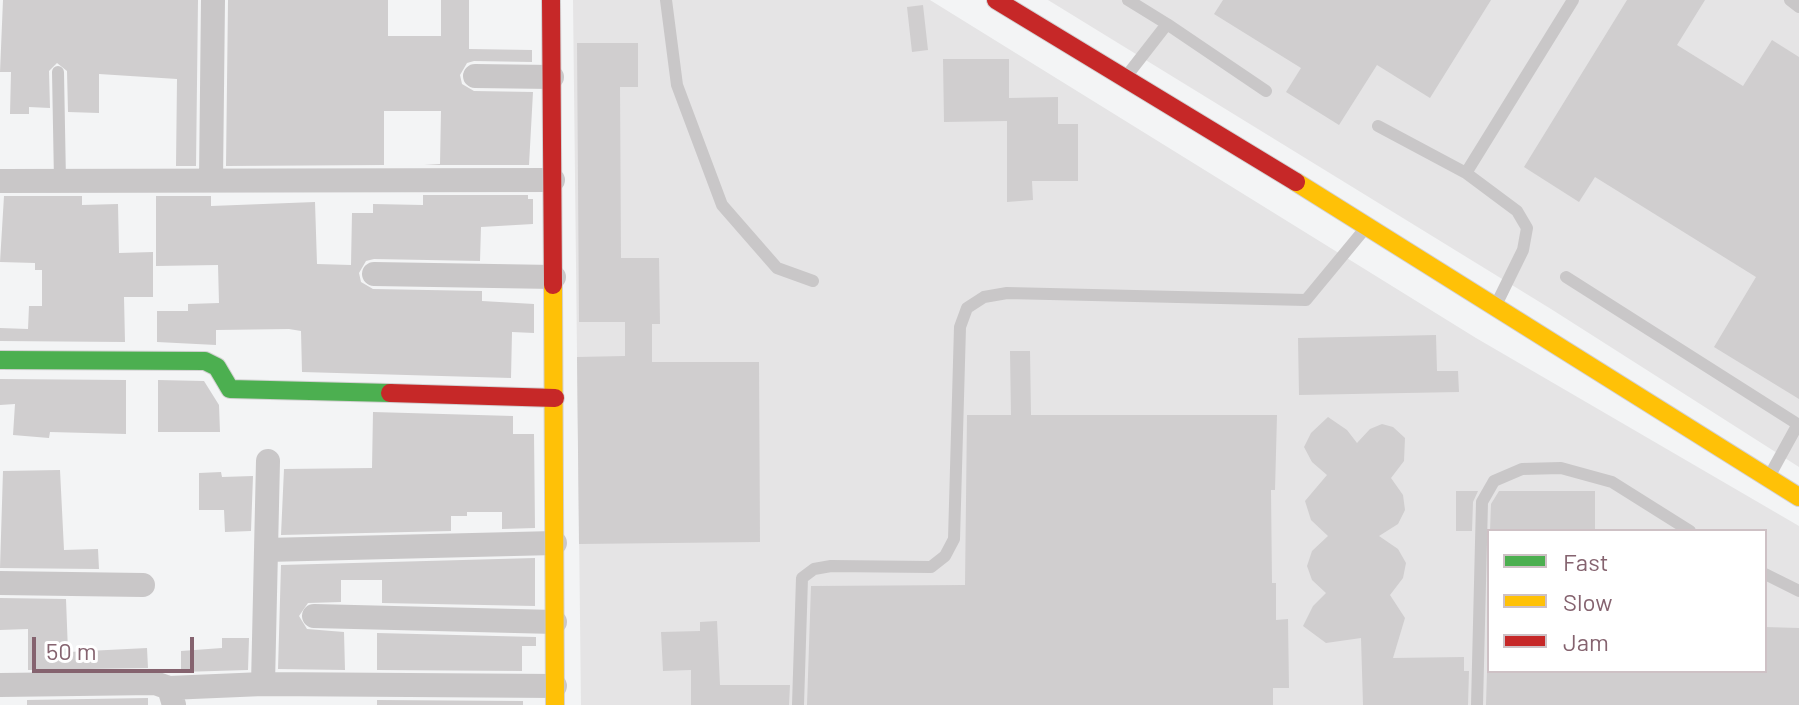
<!DOCTYPE html>
<style>
body{margin:0}
#map{position:relative;width:1799px;height:705px;overflow:hidden;background:#f3f4f5;font-family:Barlow,sans-serif}
canvas{display:block}
.legend{position:absolute;left:1487px;top:529px;width:280px;height:144px;box-sizing:border-box;background:#fff;border:2px solid #cec1c5;margin:0;padding:10px 14px;list-style:none;font-size:24px;color:#85636f}
.legend li{display:flex;align-items:center;gap:16px;height:40px}
.legend b{width:40px;border:2px solid #cec1c5}
.scale{position:absolute;left:32px;top:637px;width:162px;height:36px;box-sizing:border-box;border:4px solid #85636f;border-top:0;padding-left:10px;font-size:24px;line-height:28px;white-space:nowrap;color:#85636f;-webkit-text-stroke:6px #fff;paint-order:stroke}
</style>
<div id="map">
<canvas width="1799" height="705"></canvas>
<ul class="legend">
<li><b style="height:10px;background:#4caf50"></b>Fast</li>
<li><b style="height:10px;background:#ffc107"></b>Slow</li>
<li><b style="height:10px;background:#c62828"></b>Jam</li>
</ul>
<div class="scale">50 m</div>
</div>
<script>
const context = document.querySelector('canvas').getContext('2d');
context.lineJoin = 'round';
function fillPath(path, color) {
  context.fillStyle = color;
  context.fill(path, 'evenodd');
}
function poly(rows) {
  const path = new Path2D();
  for (const r of rows) {
    path.moveTo(r[0], r[1]);
    for (let i = 2; i < r.length; i += 2) path.lineTo(r[i], r[i + 1]);
  }
  return path;
}
function strokePath(path, color, width, dash) {
  context.strokeStyle = color;
  context.lineWidth = width;
  context.lineCap = dash ? 'butt' : 'round';
  context.setLineDash(dash || []);
  context.stroke(path);
}
const built = poly([
 [573,0,930,0,1476,338,1799,526,1799,705,581,705],
 [1489,531,1765,531,1765,671,1489,671],
 [1048,0,1799,0,1799,467,1551,309]
]);
const building = poly([
 [3,0,198,0,196,166,176,166,177,79,99,74,99,113,68,112,67,71,57,63,49,71,50,108,29,107,29,114,10,114,11,72,0,72],
 [228,0,388,0,388,36,441,36,441,0,469,0,469,49,532,50,532,62,474,61,467,63,460,75,462,84,474,91,533,92,529,165,424,165,440,164,441,111,384,111,384,165,226,166],
 [1223,0,1491,0,1430,98,1377,65,1339,125,1286,92,1301,68,1214,14],
 [1627,0,1705,0,1677,45,1743,86,1772,40,1799,57,1799,399,1714,347,1756,277,1595,177,1579,202,1524,167],
 [923,5,928,50,912,52,907,7],
 [577,43,638,43,638,87,620,87,621,258,659,258,660,324,652,324,652,362,759,362,760,542,579,544,577,357,625,356,625,322,579,322],
 [943,59,1009,59,1009,98,1058,97,1058,124,1078,124,1078,181,1032,181,1033,200,1007,202,1007,121,944,122],
 [423,195,528,195,528,199,533,199,533,224,481,227,480,261,374,259,366,261,359,273,361,282,373,289,482,291,482,301,534,304,534,333,512,332,511,378,302,372,301,331,289,329,216,330,216,345,157,342,157,311,188,311,188,304,219,303,218,265,156,266,156,196,211,196,211,206,315,202,317,264,351,265,352,213,373,213,373,204,423,205],
 [4,196,82,196,82,205,118,204,119,253,153,252,153,297,124,297,125,342,0,341,0,328,28,329,29,306,42,306,42,270,35,270,35,263,0,262],
 [1436,335,1437,371,1458,371,1459,392,1299,395,1298,338],
 [1010,351,1030,351,1031,415,1277,415,1275,490,1271,490,1272,583,1276,583,1276,620,1288,619,1289,688,1273,688,1273,705,807,705,811,586,965,585,967,415,1011,415],
 [0,379,126,380,126,434,50,432,49,438,13,435,15,404,0,405],
 [158,380,204,381,219,405,220,432,158,432],
 [373,412,513,416,513,434,534,434,535,528,502,529,502,512,467,512,467,516,451,516,451,531,281,535,284,469,372,468],
 [1328,417,1347,430,1357,443,1370,429,1382,424,1393,427,1405,438,1404,461,1391,478,1403,495,1405,510,1398,524,1379,536,1398,549,1406,563,1403,578,1390,595,1405,618,1393,658,1464,657,1464,671,1469,671,1468,705,1363,705,1361,638,1326,643,1303,626,1313,606,1326,593,1312,580,1307,566,1312,551,1328,536,1311,520,1305,501,1327,475,1312,462,1304,447,1311,433],
 [60,470,64,550,98,549,99,569,0,568,3,471],
 [221,472,222,477,253,476,251,531,225,532,224,510,199,510,199,473],
 [1456,491,1478,491,1473,502,1472,531,1456,531],
 [1499,491,1595,491,1595,531,1490,531,1491,504],
 [535,558,535,606,382,603,382,580,341,580,341,602,308,603,299,616,307,629,344,632,345,670,278,669,281,565],
 [0,598,66,599,68,652,147,648,148,668,28,670,28,629,0,630],
 [717,621,720,685,790,685,789,705,691,705,691,670,663,671,661,632,700,631,700,622],
 [1765,627,1799,628,1799,705,1486,705,1487,671,1765,671],
 [377,633,536,637,536,646,522,646,522,671,377,670],
 [222,638,249,638,248,670,181,672,181,651,222,648],
 [148,698,148,705,27,705,27,700],
 [377,700,523,701,523,705,377,705]
]);
const lane = poly([
 [666,0,677,85,722,205,777,268,813,281],
 [1128,0,1167,24],
 [1790,0,1799,7],
 [58,72,60,181],
 [1125,78,1167,24,1266,91],
 [1378,126,1466,173,1517,211,1527,228,1523,250,1497,303],
 [1466,173,1573,0],
 [1566,277,1799,425],
 [1770,475,1798,424],
 [1765,574,1799,591],
 [798,705,802,578,814,569,831,566,931,567,945,556,954,539,960,327,967,308,984,297,1007,293,1306,300,1368,225],
 [1477,705,1482,502,1494,481,1522,469,1561,468,1612,482,1690,531]
]);
const street = poly([
 [475,76,552,77],
 [211,180,213,0],
 [0,181,553,180],
 [374,274,554,277],
 [266,550,555,543],
 [0,583,143,585],
 [314,616,555,622],
 [263,684,268,461],
 [0,685,155,683,169,688,174,705],
 [169,688,263,684,555,686]
]);
const fast = poly([
 [0,360,205,361,217,367,230,389,390,393]
]);
const slow = poly([
 [1296,182,1799,497],
 [553,285,555,705]
]);
const jam = poly([
 [551,0,553,285],
 [996,0,1296,182],
 [390,393,555,398]
]);
fillPath(built, '#e5e4e5');
fillPath(building, '#d0cecf');
strokePath(fast, '#d3d1d2', 20);
strokePath(slow, '#d3d1d2', 20);
strokePath(jam, '#d3d1d2', 20);
strokePath(lane, '#c9c7c8', 12);
strokePath(street, '#c9c7c8', 24);
strokePath(fast, '#4caf50', 18);
strokePath(slow, '#ffc107', 18);
strokePath(jam, '#c62828', 18);
</script>
